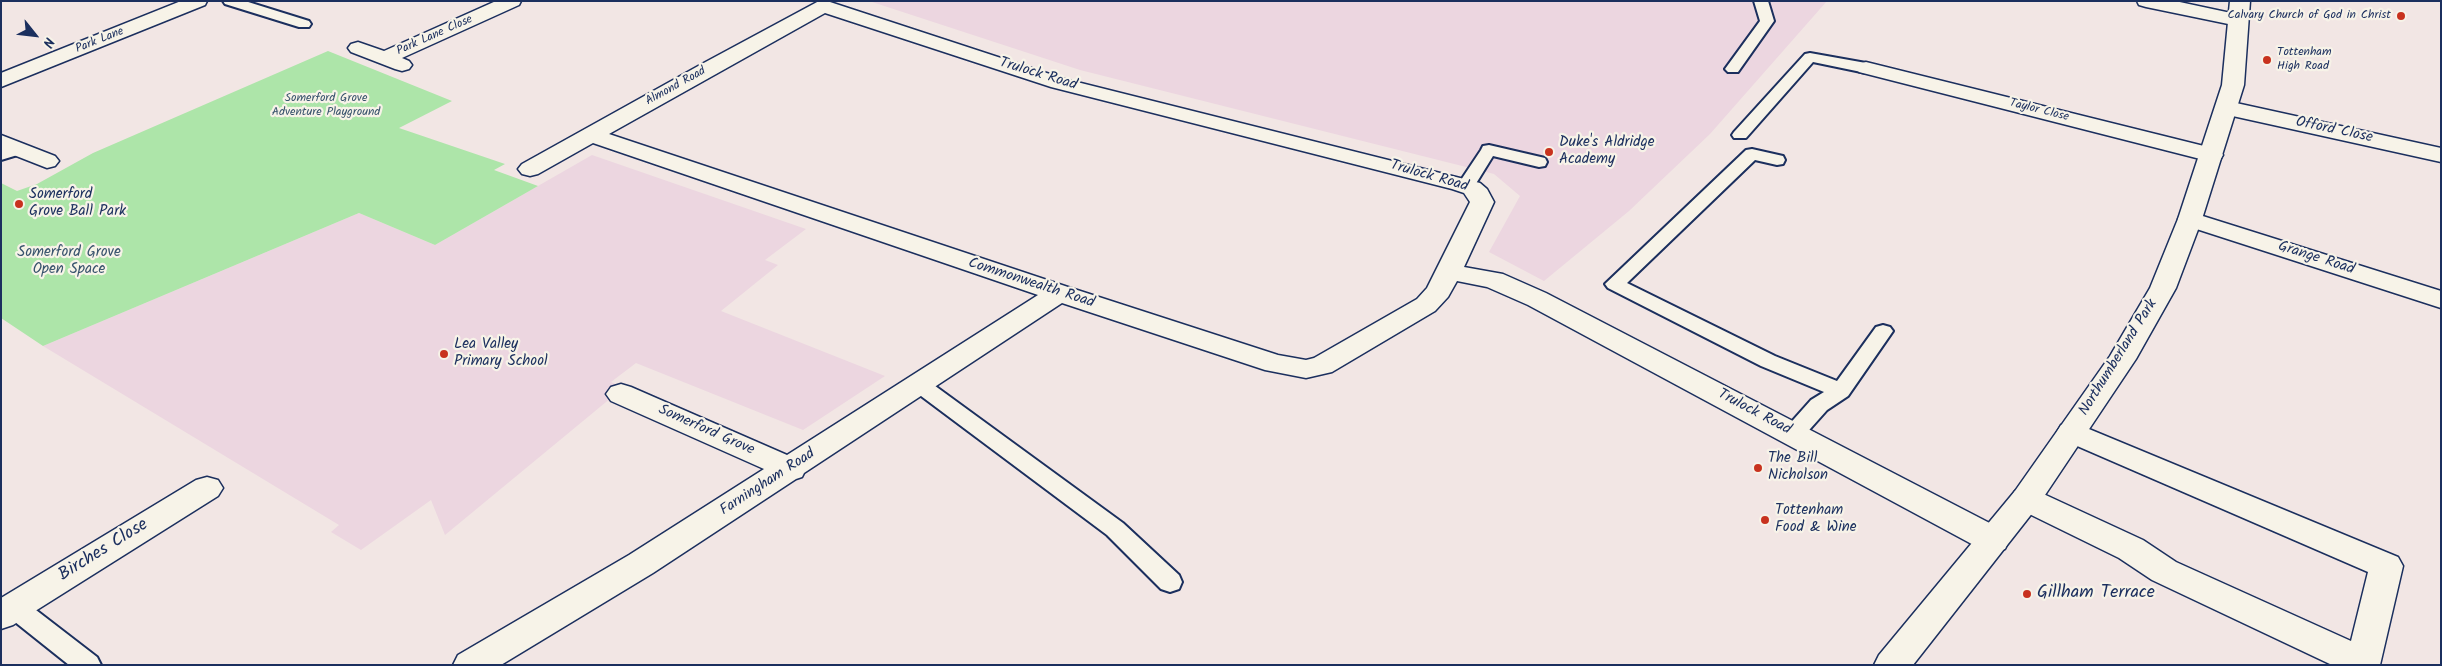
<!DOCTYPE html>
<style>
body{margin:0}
#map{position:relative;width:2442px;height:666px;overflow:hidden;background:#f2e6e4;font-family:Kalam,sans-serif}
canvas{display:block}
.frame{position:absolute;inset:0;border:2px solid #1b2f5e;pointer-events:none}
.north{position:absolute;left:10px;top:10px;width:50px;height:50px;-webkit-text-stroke:4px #f7f3e8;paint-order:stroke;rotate:119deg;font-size:14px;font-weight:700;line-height:20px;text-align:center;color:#1b2f5e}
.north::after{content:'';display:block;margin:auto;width:18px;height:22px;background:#1b2f5e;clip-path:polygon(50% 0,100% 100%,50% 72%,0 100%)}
</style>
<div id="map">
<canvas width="2442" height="666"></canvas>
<div class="frame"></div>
<div class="north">N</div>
</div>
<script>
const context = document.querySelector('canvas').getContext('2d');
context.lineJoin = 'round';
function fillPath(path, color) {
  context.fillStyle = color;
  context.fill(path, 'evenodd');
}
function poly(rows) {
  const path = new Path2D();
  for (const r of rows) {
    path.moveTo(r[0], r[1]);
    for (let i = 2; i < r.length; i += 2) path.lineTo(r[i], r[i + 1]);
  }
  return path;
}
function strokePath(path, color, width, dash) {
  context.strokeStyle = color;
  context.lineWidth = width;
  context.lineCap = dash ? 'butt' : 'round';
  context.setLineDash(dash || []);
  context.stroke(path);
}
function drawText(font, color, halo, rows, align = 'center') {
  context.font = font + ' Kalam,sans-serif';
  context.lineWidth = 4.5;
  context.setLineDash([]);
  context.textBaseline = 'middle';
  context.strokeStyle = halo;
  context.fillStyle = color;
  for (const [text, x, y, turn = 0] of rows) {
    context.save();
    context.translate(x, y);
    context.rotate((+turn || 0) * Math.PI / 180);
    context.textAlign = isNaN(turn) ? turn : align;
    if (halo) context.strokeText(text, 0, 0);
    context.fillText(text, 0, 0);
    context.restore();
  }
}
const built = poly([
 [869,1,1827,1,1710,134,1629,211,1544,281,1489,252,1520,196,1494,174,1080,70],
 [592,155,806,229,765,260,778,265,721,311,885,376,803,430,636,363,611,382,623,388,445,535,431,500,361,550,331,532,339,525,43,346,359,213,435,245]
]);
const green = poly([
 [328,51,452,101,399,128,505,164,494,170,538,186,435,245,359,213,43,346,1,318,1,183,17,191,37,184,93,153]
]);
const service = poly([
 [223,1,245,1,309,21,311,24,309,27,299,27,225,4,223,1],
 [1754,1,1768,1,1774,21,1738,72,1728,72,1725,69,1760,21,1754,1],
 [1810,53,1866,63,1874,68,1866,73,1813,62,1746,138,1734,138,1732,135,1734,132,1805,54,1810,53],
 [18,144,24,145,26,149,24,153,1,160,1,149,18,144],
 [1489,145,1545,158,1547,162,1545,166,1539,167,1493,156,1472,190,1460,190,1457,186,1481,150,1483,146,1489,145],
 [1752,149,1783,156,1785,160,1783,164,1777,165,1755,160,1627,283,1775,356,1837,381,1876,327,1883,325,1890,327,1893,331,1848,396,1827,410,1802,438,1794,441,1786,438,1783,433,1786,428,1811,400,1824,392,1761,366,1608,288,1605,284,1746,150,1752,149],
 [920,378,927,380,1123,523,1179,575,1182,582,1179,589,1170,592,1161,589,1107,535,913,390,910,385,913,380,920,378],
 [14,597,23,600,97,657,101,665,69,665,5,614,1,607,5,600,14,597]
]);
const minor = poly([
 [181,1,207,1,205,5,1,87,1,73,181,1],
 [496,1,521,1,519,5,402,58,409,61,412,65,409,69,402,71,395,69,351,52,348,48,351,44,358,42,384,51,496,1],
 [819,1,830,2,1065,79,1480,183,1487,189,1494,202,1464,267,1503,274,1546,293,2005,531,2009,540,2005,549,1993,552,1981,549,1528,305,1487,287,1457,281,1448,297,1435,311,1332,372,1306,378,1265,370,1062,303,804,473,802,477,796,479,653,573,501,665,453,665,458,655,629,555,764,469,611,401,606,394,611,387,621,384,631,387,787,455,1038,295,593,143,538,174,530,176,522,174,518,169,522,164,700,65,819,1],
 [825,13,1051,87,1452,189,1464,193,1470,202,1427,288,1417,299,1314,358,1306,360,1278,355,1068,287,609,134,825,13],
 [2137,1,2175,1,2245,16,2248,20,2245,24,2238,26,2146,7,2139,5,2137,1],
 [1866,62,2220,150,2223,155,2220,160,2212,162,1859,72,1856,68,1859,64,1866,62],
 [2227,101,2441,148,2441,162,2219,113,2216,108,2219,103,2227,101],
 [1,135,55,156,59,161,55,166,47,168,1,150,1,135],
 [2190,212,2441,291,2441,308,2181,224,2178,219,2181,214,2190,212],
 [2072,422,2398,557,2403,566,2380,665,2332,665,2152,580,2119,558,2015,507,2010,499,2015,491,2026,487,2037,491,2143,540,2176,562,2351,641,2368,572,2061,439,2057,432,2061,425,2072,422],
 [207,477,218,480,223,488,218,496,13,625,1,629,1,598,196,480,207,477]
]);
const tertiary = poly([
 [2230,1,2250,1,2244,85,2202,219,2176,288,2136,359,2037,507,1913,665,1874,665,1879,655,2015,491,2110,356,2150,288,2178,219,2222,85,2230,1]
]);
const markers = [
 [2401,16,5,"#c8321e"],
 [2267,60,5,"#c8321e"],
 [1549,152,5,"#c8321e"],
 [19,204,5,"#c8321e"],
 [444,354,5,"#c8321e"],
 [1758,468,5,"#c8321e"],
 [1765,520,5,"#c8321e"],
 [2027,594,5,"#c8321e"]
];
const farPoinames = [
 ["Calvary Church of God in Christ",2391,16],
 ["Tottenham",2277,53,"left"],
 ["High Road",2277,67,"left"]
];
const farStreetnames = [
 ["Park Lane Close",435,36,-24],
 ["Park Lane",100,41,-22],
 ["Almond Road",676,87,-29],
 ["Taylor Close",2039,111,14]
];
const farParknames = [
 ["Somerford Grove",326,99],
 ["Adventure Playground",326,113]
];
const streetNames = [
 ["Trulock Road",1038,75,17],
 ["Offord Close",2334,131,12],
 ["Trulock Road",1429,177,16],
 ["Grange Road",2316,259,18],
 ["Commonwealth Road",1031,284,18],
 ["Northumberland Park",2119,358,-58],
 ["Trulock Road",1754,413,28],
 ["Somerford Grove",706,431,24],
 ["Farningham Road",768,483,-33]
];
const poiNames = [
 ["Duke's Aldridge",1559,143],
 ["Academy",1559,160],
 ["Somerford",29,195],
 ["Grove Ball Park",29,212],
 ["Lea Valley",454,345],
 ["Primary School",454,362],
 ["The Bill",1768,459],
 ["Nicholson",1768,476],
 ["Tottenham",1775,511],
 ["Food & Wine",1775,528]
];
const parkNames = [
 ["Somerford Grove",69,253],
 ["Open Space",69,270]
];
const nearStreetnames = [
 ["Birches Close",104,551,-32]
];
const nearPoinames = [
 ["Gillham Terrace",2037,594]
];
fillPath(built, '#ecd6e0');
fillPath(green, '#ade5a9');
strokePath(service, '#1b2f5e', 4);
strokePath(minor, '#1b2f5e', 3);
strokePath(tertiary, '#1b2f5e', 3);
fillPath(service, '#f7f3e8');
fillPath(minor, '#f7f3e8');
fillPath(tertiary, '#f7f3e8');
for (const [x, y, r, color] of markers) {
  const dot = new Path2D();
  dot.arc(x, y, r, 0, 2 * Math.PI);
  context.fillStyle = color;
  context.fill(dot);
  strokePath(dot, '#f7f3e8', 2);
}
drawText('12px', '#1b2f5e', '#f7f3e8', farPoinames, 'right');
drawText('12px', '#1b2f5e', '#f7f3e8', farStreetnames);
drawText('12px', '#38536d', '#f7f3e8', farParknames);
drawText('15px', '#1b2f5e', '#f7f3e8', streetNames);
drawText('15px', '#1b2f5e', '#f7f3e8', poiNames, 'left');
drawText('15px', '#38536d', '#f7f3e8', parkNames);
drawText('18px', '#1b2f5e', '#f7f3e8', nearStreetnames);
drawText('18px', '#1b2f5e', '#f7f3e8', nearPoinames, 'left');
</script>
